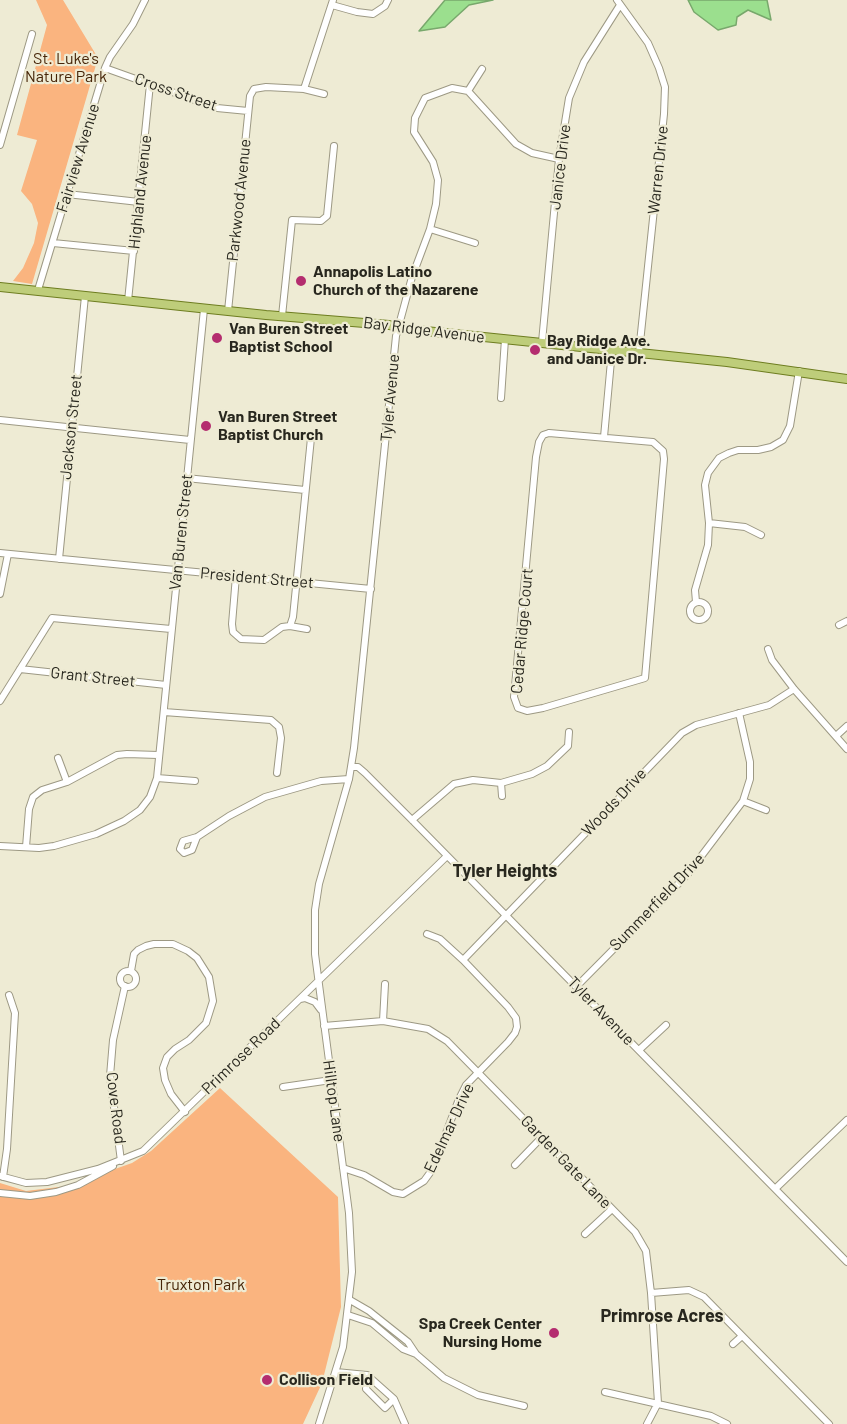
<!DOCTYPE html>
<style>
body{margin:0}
canvas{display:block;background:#eeebd4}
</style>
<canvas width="847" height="1424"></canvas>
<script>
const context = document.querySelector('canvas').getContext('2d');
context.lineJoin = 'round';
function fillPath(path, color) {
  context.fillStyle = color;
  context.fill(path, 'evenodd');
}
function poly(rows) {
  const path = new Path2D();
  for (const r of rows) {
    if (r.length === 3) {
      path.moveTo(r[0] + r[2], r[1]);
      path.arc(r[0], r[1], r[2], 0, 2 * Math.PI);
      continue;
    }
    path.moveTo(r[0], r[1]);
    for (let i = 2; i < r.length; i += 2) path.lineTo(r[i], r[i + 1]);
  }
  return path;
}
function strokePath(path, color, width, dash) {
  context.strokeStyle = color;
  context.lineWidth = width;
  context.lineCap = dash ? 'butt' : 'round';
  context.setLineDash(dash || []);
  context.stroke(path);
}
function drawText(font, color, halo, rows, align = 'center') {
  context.font = font + ' Barlow,sans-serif';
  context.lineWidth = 4.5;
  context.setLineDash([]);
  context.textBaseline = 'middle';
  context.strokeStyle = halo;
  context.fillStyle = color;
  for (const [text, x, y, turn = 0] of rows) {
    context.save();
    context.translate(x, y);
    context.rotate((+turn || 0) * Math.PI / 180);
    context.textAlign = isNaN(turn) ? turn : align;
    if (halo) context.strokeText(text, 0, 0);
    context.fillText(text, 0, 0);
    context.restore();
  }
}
const green = poly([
 [36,0,63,0,98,58,32,284,13,281,23,268,34,243,38,223,32,204,21,191,37,140,17,135,47,25],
 [220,1088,338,1197,341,1307,322,1383,303,1424,0,1424,0,1183,26,1191,67,1186,132,1163,151,1151]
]);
const water = poly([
 [445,0,493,0,469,5,445,27,419,31,445,0],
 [688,0,767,0,771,20,748,10,737,17,736,25,718,30,694,12,688,0]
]);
const minor = poly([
 [617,0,648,43,659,68,665,87,664,114,639,352],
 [332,5,357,12,373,14,385,6,388,0],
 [105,68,217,108,248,111],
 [304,89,333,0],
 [468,91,482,69],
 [0,145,32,34],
 [67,194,139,202],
 [430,229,475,243],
 [53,243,134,251],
 [38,290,105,68,110,57,133,24,145,0],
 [128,301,150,84],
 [228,311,250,96,254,89,266,87,304,89,324,94],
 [282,316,292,220,321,221,327,216,334,146],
 [542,342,559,159,569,98,584,62,620,5],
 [501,398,505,339],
 [0,420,190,440],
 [549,433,653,442,663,451,664,459,645,678,543,708,527,711,518,708,514,697,536,457,539,442,543,435,549,433],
 [604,437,612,350],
 [186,478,305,490],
 [709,523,745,527,761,535],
 [0,553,371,589],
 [59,559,85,296],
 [236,576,232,624,233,632,241,639,264,640,282,627,290,626,293,617,311,438],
 [0,594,8,554],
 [696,602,695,590,708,545,709,523,705,485,708,473,719,458,729,453,738,450,758,450,771,447,783,440,790,426,799,371],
 [699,611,9],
 [839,625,847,621],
 [290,626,307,629],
 [768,649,772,660,794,689,847,749],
 [20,669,166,685],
 [0,701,52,618,171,629],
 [164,712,271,720,279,727,281,738,277,773],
 [836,736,847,726],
 [58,758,67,782],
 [351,767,358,767,365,773,412,820,847,1262],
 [157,778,195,781],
 [501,783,502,796],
 [743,801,766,810],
 [412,820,454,784,473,780,501,783,532,774,547,766,568,746,569,732],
 [197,837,192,850,184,853,180,849,183,841,197,837,229,816,265,797,321,781,349,779],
 [0,846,39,848,54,846,96,834,124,821,140,810,150,797,157,778,204,309],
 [26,847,29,809,33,797,42,790,67,782,117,755,127,754,158,755],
 [463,960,682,733,696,725,769,705,794,689],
 [128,979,8],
 [131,971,134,954,138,950,146,946,154,944,173,944,188,951,197,958,209,977,213,1001,206,1023,189,1040,175,1049,167,1057,163,1068,165,1080,171,1094,185,1112],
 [577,986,687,875,743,801,750,779,750,762,739,713],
 [300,999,305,998,315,1002,321,1010],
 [383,1021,385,984],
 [324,1026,383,1021,428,1029,447,1041,635,1232,646,1251,651,1293,658,1403,647,1424],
 [639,1050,666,1025],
 [283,1087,331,1080],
 [121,1161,110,1076,113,1040,125,986],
 [515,1165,542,1137],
 [343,1168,364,1175,393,1192,403,1194,424,1181,432,1170,459,1099,466,1085,508,1042,515,1033,517,1027,516,1018,508,1007,463,960,440,939,427,934],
 [0,1176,26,1183,47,1182,98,1169,143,1151,446,857],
 [3,1177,7,1149,15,1013,9,995],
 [776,1188,847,1120],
 [0,1193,30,1196,56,1192,78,1185,113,1166],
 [585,1234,612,1209],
 [651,1293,689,1290,704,1297,829,1424],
 [350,1300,369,1311,408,1342,416,1354,444,1378,478,1395,524,1406],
 [348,1315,372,1323,403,1349,416,1354],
 [733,1344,742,1336],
 [336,1372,367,1375,394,1399,405,1424],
 [367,1375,366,1389,385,1408,394,1399],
 [605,1392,711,1416,727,1424],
 [319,1424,343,1347,352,1272,349,1213,315,954,315,910,319,884,349,779,354,748,396,336,412,277,430,229,436,204,438,180,433,162,414,132,415,118,425,98,452,88,468,91,516,144,532,153,559,159]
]);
const major = poly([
 [0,287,266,315,389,325,406,329,727,362,847,379]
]);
const markers = [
 [301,281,6,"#b42d6f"],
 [217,338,6,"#b42d6f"],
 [535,350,6,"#b42d6f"],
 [206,426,6,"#b42d6f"],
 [554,1333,6,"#b42d6f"],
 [267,1380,6,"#b42d6f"]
];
const parkNames = [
 ["St. Luke's",66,59],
 ["Nature Park",66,77],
 ["Truxton Park",201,1285]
];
const streetNames = [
 ["Cross Street",176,92,19],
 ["Fairview Avenue",78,158,-73],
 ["Janice Drive",560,167,-83],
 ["Warren Drive",658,170,-84],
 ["Highland Avenue",140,192,-84],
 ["Parkwood Avenue",239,200,-84],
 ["Bay Ridge Avenue",424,330,7],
 ["Tyler Avenue",390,398,-85],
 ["Jackson Street",71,427,-84],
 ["Van Buren Street",181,532,-84],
 ["President Street",257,578,5],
 ["Cedar Ridge Court",522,631,-85],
 ["Grant Street",93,677,6],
 ["Woods Drive",614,802,-47],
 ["Summerfield Drive",657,902,-46],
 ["Tyler Avenue",601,1011,46],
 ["Primrose Road",241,1056,-44],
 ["Hilltop Lane",334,1101,82],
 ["Cove Road",116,1108,83],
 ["Edelmar Drive",449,1128,-65],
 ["Garden Gate Lane",566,1162,46]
];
const poiNames = [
 ["Annapolis Latino",313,272],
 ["Church of the Nazarene",313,290],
 ["Van Buren Street",229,329],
 ["Baptist School",229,347],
 ["Bay Ridge Ave.",547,341],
 ["and Janice Dr.",547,359],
 ["Van Buren Street",218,417],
 ["Baptist Church",218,435],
 ["Spa Creek Center",542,1324,"right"],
 ["Nursing Home",542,1342,"right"],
 ["Collison Field",279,1380]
];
const neighbourhoodNames = [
 ["Tyler Heights",505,871],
 ["Primrose Acres",662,1316]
];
fillPath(green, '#fab47f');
fillPath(water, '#9bdf8e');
strokePath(water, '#78a86c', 1.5);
strokePath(minor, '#9d9984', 8);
strokePath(major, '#6e7d20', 10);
strokePath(minor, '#fff', 6);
strokePath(major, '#becd7a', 8);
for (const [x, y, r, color] of markers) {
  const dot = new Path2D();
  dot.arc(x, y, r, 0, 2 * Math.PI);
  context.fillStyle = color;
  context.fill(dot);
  strokePath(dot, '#eeebd4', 2);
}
drawText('16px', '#462508', '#eeebd4', parkNames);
drawText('16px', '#28271e', '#eeebd4', streetNames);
drawText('bold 16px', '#28271e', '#eeebd4', poiNames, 'left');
drawText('bold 18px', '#28271e', '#eeebd4', neighbourhoodNames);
</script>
